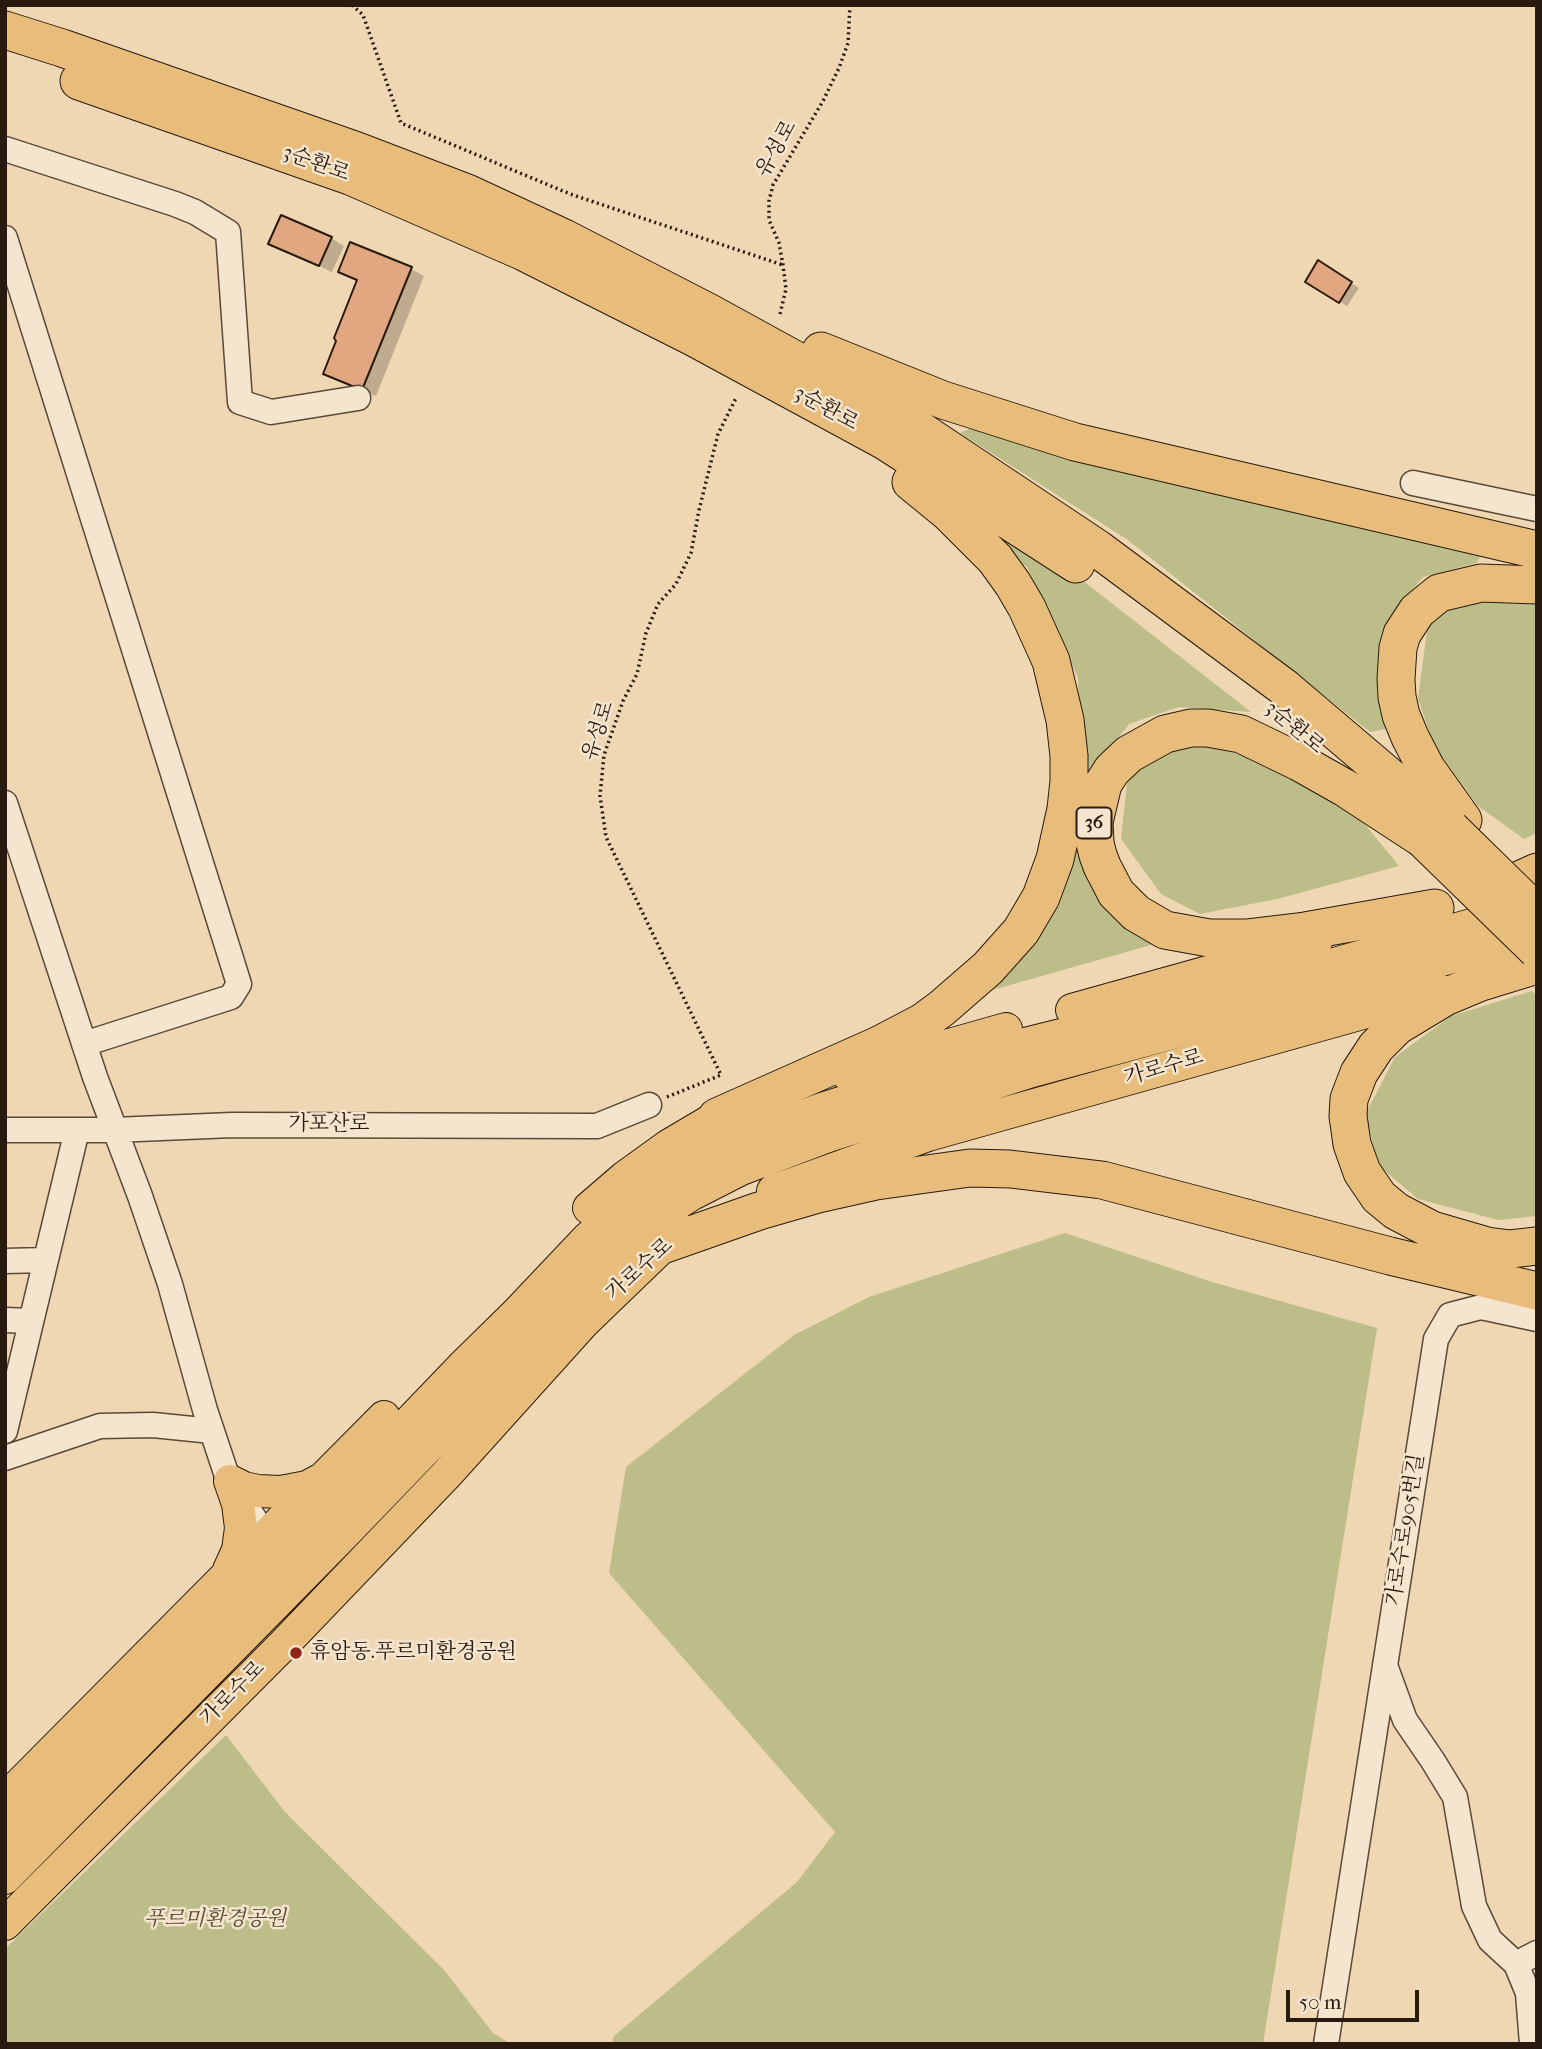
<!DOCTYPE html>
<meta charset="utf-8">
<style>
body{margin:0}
#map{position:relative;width:1542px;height:2049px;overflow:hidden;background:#efd7b3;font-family:"IM FELL French Canon",serif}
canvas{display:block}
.frame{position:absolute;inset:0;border:7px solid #281a0f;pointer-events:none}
.scale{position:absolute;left:1286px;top:1990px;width:133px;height:32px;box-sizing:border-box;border:4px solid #281a0f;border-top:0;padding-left:9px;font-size:21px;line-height:24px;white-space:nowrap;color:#281a0f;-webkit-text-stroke:5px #f5e5ce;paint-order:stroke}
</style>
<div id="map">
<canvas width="1542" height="2049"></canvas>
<div class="frame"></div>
<div class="scale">50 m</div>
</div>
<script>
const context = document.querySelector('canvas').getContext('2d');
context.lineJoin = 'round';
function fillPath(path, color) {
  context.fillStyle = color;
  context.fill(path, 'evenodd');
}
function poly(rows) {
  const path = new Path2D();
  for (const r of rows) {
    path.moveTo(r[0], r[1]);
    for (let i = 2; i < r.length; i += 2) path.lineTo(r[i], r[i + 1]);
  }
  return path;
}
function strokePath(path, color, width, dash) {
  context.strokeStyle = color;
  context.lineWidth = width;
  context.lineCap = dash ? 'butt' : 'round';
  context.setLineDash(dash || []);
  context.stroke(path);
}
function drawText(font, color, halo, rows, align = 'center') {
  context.font = font + ' "IM FELL French Canon","Noto Serif KR",serif';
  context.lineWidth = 5;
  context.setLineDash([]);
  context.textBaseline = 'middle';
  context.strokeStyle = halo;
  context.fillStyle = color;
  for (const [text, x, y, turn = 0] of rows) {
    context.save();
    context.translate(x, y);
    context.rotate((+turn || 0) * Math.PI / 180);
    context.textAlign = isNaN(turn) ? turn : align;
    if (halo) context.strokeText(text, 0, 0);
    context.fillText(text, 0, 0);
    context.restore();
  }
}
const green = poly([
 [979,425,1483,550,1477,563,1423,577,1396,610,1379,689,1391,728,1370,732,1128,540,960,433],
 [1006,533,1082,580,1251,712,1179,707,1129,724,1101,761,1087,808,1158,935,1151,945,989,991,1079,792,1078,678,1027,567,991,539],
 [1476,597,1537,597,1537,833,1524,839,1478,806,1434,746,1418,698,1429,616],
 [1199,745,1273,762,1350,806,1399,866,1277,899,1200,914,1161,894,1121,839,1128,773,1160,750],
 [1532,991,1537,996,1537,1216,1498,1220,1418,1199,1379,1166,1365,1115,1395,1057,1451,1016],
 [1065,1233,1212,1282,1377,1328,1263,2044,612,2044,614,2036,797,1882,835,1832,609,1573,626,1467,794,1335,869,1297],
 [226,1735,285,1812,444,1970,493,2033,511,2044,5,2044,5,1949]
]);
const shadow = poly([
 [331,238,344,246,332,272,271,244],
 [1319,263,1359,288,1347,306,1307,281],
 [411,269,424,276,376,396,338,381,325,373,359,281,341,271]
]);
const building = poly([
 [281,215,332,237,319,266,268,244,281,215],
 [350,242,412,267,362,390,323,374,336,341,334,338,357,280,338,272,350,242],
 [1318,260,1352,282,1339,303,1305,282,1318,260]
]);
const path = poly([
 [352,5,363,15,401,123,570,194,783,265],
 [780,314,786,289,783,265,779,243,769,220,769,201,773,185,823,101,839,68,848,43,850,5],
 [667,1097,721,1075,606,837,600,796,604,755,623,701,637,674,646,633,658,604,676,584,691,553,699,510,718,434,736,398]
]);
const minor = poly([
 [5,149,175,204,195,212,228,232,240,402,271,412,358,398],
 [5,238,239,984,231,997,84,1044],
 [1413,483,1537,509],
 [5,803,95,1077,140,1196,170,1284,205,1410,227,1476,261,1529,279,1547],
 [5,1130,114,1130,232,1125,597,1126,649,1105],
 [5,1261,46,1260],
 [5,1320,31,1321],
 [5,1431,77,1130],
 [5,1458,100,1426,153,1425,212,1431],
 [1385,1665,1405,1720,1433,1761,1455,1797,1474,1906,1490,1940,1516,1964,1528,1993,1532,2044],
 [1516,1964,1537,1953],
 [1326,2044,1436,1339,1450,1315,1481,1307,1537,1319]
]);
const major = poly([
 [1072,1010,1316,942],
 [847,1074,1006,1029],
 [773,1191,928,1135,1441,991],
 [589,1208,625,1177,668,1146,717,1117,741,1109],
 [230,1481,244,1488,258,1491,281,1492,307,1487,320,1480],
 [229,1570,238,1550,241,1528,238,1504,230,1481],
 [5,1799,384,1417],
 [5,1839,179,1662,461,1368,516,1314,588,1238,634,1198,676,1170,738,1140,822,1109,1025,1044,1261,985,1524,910],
 [5,1878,345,1533,533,1338,603,1261,651,1220,692,1194,741,1169,828,1136,1032,1071,1537,934],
 [5,1924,284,1644,446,1475,583,1323,665,1244,686,1232]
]);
const highway = poly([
 [5,30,62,48,357,151,467,193,564,238,708,312,903,419,1098,549,1285,688,1451,829],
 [79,81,350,176,524,252,695,338,885,441,1076,564],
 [821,351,943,400,1075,442,1537,550],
 [1463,820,1426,768,1410,737,1401,715,1397,697,1396,679,1398,648,1402,634,1417,611,1439,593,1481,583,1537,585],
 [1423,839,1345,788,1299,762,1241,734,1208,728,1191,728,1165,734,1129,754,1112,770,1103,784,1094,822,1095,843,1098,855,1102,866,1116,893,1136,913,1165,930,1209,938,1246,938,1305,931,1435,908],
 [1495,891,1537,872],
 [1537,965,1481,982,1445,997,1397,1026,1376,1047,1359,1073,1349,1099,1348,1116,1352,1144,1362,1172,1379,1197,1396,1211,1432,1230,1487,1246,1510,1249,1537,1246],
 [717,1117,879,1045,923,1022,942,1008,988,968,1021,931,1041,897,1055,859,1066,809,1069,781,1069,756,1065,720,1051,661,1027,608,1013,584,995,559,949,513,911,482],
 [665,1244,759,1211,818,1194,876,1181,970,1168,1010,1169,1102,1180,1390,1256,1537,1291]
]);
const highwayBridge = poly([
 [1451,829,1537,913],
 [1423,839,1537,950]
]);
const markers = [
 [296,1653,7,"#8f2418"]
];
const shields = [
 [1094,823,35]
];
const shieldNames = [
 ["36",1094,823]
];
const streetNames = [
 ["유성로",777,149,-61],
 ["3순환로",316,164,20],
 ["3순환로",826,409,29],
 ["3순환로",1294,728,40],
 ["유성로",599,731,-73],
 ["가로수로",1164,1068,-16],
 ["가포산로",329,1125],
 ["가로수로",640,1270,-42],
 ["가로수로905번길",1406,1530,-81],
 ["가로수로",233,1694,-45]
];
const poiNames = [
 ["휴암동.푸르미환경공원",310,1653]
];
const parkNames = [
 ["푸르미환경공원",215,1920]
];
fillPath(green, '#bdbd8a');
fillPath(shadow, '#0003');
fillPath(building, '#e1a780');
strokePath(building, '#281a0f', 2);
strokePath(minor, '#5a4938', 27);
strokePath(major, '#281a0f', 34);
strokePath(highway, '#281a0f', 39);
strokePath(path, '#281a0f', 3.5, [2, 3.5]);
strokePath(minor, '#f5e5ce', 24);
strokePath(major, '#e8bc7a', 32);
strokePath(highway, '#e8bc7a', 37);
strokePath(highwayBridge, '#281a0f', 39, []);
strokePath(highwayBridge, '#e8bc7a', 37);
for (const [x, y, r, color] of markers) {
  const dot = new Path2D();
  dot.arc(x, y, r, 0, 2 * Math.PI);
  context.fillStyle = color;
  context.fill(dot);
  strokePath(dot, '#f5e5ce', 2.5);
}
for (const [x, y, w] of shields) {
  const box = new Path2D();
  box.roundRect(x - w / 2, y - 15.5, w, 31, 5);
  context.fillStyle = '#f5e5ce';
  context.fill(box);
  strokePath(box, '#281a0f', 2);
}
drawText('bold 19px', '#281a0f', null, shieldNames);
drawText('21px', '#281a0f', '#f5e5ce', streetNames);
drawText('21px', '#281a0f', '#f5e5ce', poiNames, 'left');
drawText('italic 21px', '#554b34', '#f5e5ce', parkNames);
</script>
